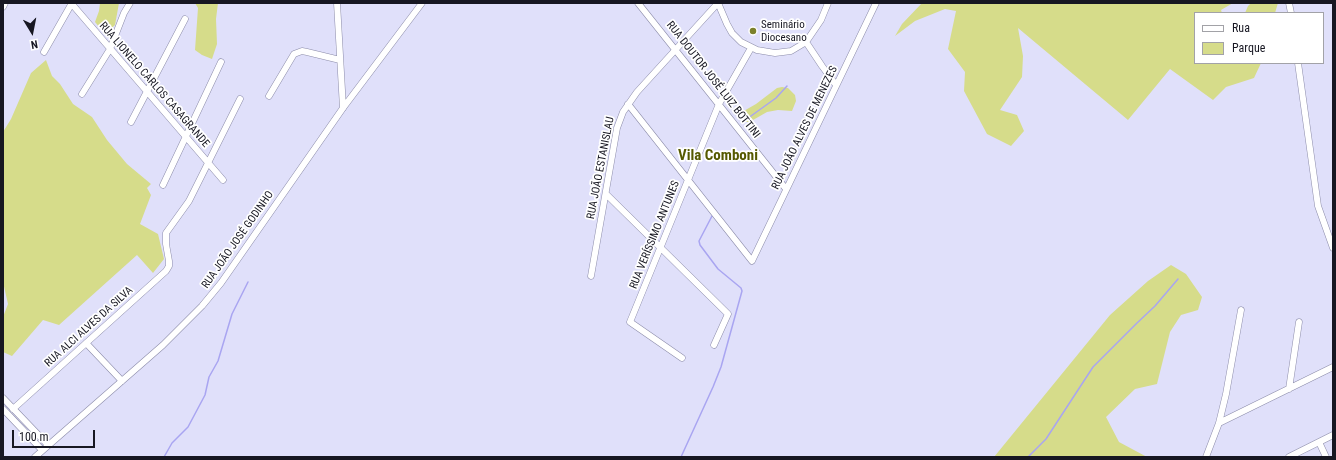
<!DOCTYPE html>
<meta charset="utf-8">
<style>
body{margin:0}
#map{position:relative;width:1336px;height:460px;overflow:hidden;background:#e0e0fa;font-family:"Roboto Condensed",sans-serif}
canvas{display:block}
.frame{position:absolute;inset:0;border:4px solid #171722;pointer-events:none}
.legend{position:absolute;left:1194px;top:12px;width:130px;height:52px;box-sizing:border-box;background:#fff;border:1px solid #a2a2a7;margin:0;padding:5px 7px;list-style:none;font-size:12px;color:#171722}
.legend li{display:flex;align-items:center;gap:8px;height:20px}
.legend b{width:20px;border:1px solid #a2a2a7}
.north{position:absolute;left:12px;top:12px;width:40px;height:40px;-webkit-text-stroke:3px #fff;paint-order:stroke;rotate:170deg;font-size:11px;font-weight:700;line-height:16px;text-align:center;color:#171722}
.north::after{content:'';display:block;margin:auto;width:14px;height:18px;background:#171722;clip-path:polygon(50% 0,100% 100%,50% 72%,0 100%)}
.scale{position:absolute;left:12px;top:430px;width:83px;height:18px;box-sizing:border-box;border:2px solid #171722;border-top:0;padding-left:5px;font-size:12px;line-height:14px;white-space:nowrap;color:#171722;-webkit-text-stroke:3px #fff;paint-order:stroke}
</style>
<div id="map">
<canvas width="1336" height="460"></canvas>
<div class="frame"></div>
<ul class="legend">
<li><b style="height:5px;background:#fff"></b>Rua</li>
<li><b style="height:11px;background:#d6dc8a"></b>Parque</li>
</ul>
<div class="north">N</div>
<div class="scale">100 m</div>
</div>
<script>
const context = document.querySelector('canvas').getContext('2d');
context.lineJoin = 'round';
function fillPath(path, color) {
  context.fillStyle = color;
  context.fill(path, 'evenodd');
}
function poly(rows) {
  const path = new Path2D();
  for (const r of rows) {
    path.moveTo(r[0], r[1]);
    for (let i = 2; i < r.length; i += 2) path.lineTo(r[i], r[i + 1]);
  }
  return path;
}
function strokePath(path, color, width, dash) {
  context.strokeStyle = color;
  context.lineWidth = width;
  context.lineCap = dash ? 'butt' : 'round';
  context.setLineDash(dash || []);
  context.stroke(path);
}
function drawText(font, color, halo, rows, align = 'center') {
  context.font = font + ' "Roboto Condensed",sans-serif';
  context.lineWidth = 3.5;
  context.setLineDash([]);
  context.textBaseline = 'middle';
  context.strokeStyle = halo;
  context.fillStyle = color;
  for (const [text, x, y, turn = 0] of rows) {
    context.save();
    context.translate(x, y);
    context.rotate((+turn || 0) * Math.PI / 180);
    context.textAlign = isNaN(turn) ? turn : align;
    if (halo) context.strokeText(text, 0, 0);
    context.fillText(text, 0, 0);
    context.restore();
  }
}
const green = poly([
 [100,3,119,3,115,25,105,34,95,22,99,11],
 [195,3,218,3,216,19,217,44,212,59,202,55,195,50,198,8],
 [922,3,1233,3,1221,10,1222,13,1195,13,1195,63,1261,63,1254,78,1226,87,1213,100,1170,69,1128,120,1018,28,1023,56,1022,77,1000,110,1017,115,1024,131,1011,146,987,134,964,91,965,72,948,49,956,11,945,9,915,21,895,36,902,24],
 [1251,3,1278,3,1275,13,1245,13,1248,6],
 [46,60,52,76,60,84,73,104,92,117,107,140,127,164,151,184,147,188,151,195,140,224,158,234,164,259,153,273,137,255,59,325,43,320,12,356,3,352,3,317,8,304,3,282,3,132,11,119,31,73],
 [782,87,788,88,795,95,796,101,792,111,778,110,767,112,753,120,748,122,742,122,740,117,742,112,756,104,777,88],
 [1171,265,1186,274,1202,297,1198,310,1181,315,1170,332,1157,384,1135,389,1106,417,1119,442,1147,457,994,457,1110,315,1148,281]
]);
const stream = poly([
 [744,121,776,98,787,86],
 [164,457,172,443,188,427,205,395,209,377,218,361,232,314,248,282],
 [681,457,713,387,721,367,742,291,741,288,718,269,700,245,699,241,712,216],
 [1028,457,1046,439,1093,367,1137,323,1155,306,1178,279]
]);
const minor = poly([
 [71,3,223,180],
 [337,3,343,108],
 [638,3,786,189],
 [1289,3,1291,13],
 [3,7,5,3],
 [806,42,822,66,836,85],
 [44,52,72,3],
 [1298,63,1318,206,1333,248],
 [82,94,110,49,124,13,130,3],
 [269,96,294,54,302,51,307,52,340,60],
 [628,104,752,261,876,3],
 [131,122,185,19],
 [163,185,221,62],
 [606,194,728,314,714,345],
 [591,276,617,128,623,112,637,92,718,3,727,24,732,33,741,42,757,50,775,53,791,51,806,42,821,20,828,3],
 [86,343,122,381],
 [682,358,630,322,719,104,751,48],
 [1289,389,1299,322],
 [3,398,48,445],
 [3,409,42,450],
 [13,409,166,271,169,266,169,261,166,244,166,233,189,201,240,99],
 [1219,423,1333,367],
 [1319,442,1326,457],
 [35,457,163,345,202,306,221,283,343,108,422,3],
 [1206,457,1219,423,1226,394,1241,310],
 [1289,457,1333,435]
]);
const markers = [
 [753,31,4,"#7b802a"]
];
const poiNames = [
 ["Seminário",761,25],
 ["Diocesano",761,38]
];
const streetNames = [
 ["RUA DOUTOR JOSÉ LUIZ BOTTINI",713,80,52],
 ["RUA LIONELO CARLOS CASAGRANDE",154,85,49],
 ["RUA JOÃO ALVES DE MENEZES",805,128,-64],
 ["RUA JOÃO ESTANISLAU",601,168,-79],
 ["RUA VERÍSSIMO ANTUNES",655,235,-68],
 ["RUA JOÃO JOSÉ GODINHO",238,240,-55],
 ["RUA ALCI ALVES DA SILVA",89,327,-42]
];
const districtNames = [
 ["Vila Comboni",718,156]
];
fillPath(green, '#d6dc8a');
strokePath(stream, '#a9a5f1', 1.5);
strokePath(minor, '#8b8ba9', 7);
strokePath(minor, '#fff', 6);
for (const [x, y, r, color] of markers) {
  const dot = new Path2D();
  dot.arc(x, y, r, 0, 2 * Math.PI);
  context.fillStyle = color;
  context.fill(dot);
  strokePath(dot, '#fff', 1.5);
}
drawText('11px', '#171722', '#fff', poiNames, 'left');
drawText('11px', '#171722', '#fff', streetNames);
drawText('bold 15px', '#555900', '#fff', districtNames);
</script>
